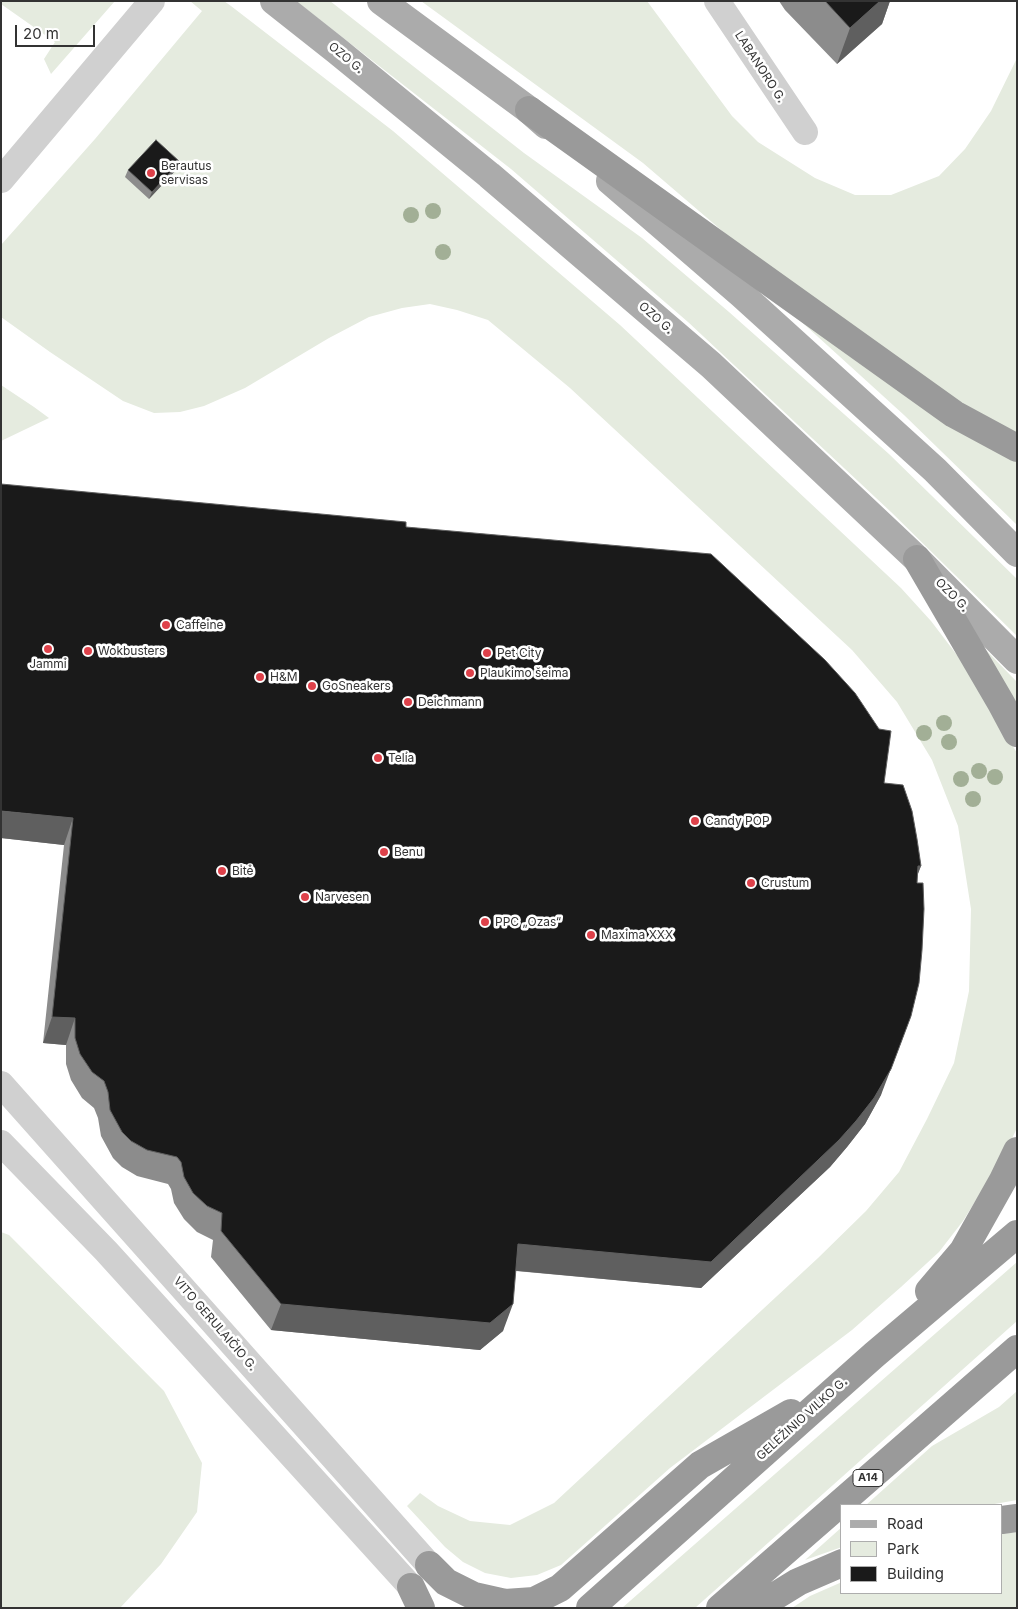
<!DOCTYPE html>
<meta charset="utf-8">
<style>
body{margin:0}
#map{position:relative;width:1018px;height:1609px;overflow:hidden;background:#fff;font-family:Inter,sans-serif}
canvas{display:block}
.frame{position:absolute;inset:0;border:2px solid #333;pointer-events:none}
.legend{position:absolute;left:840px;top:1504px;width:162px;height:90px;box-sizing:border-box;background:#fff;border:1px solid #adadad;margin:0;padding:6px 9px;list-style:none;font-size:15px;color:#333}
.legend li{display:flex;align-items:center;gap:10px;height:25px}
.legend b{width:25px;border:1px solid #adadad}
.scale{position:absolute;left:15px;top:25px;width:80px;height:22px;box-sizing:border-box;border:2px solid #333;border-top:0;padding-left:6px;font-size:15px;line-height:18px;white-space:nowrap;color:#333;-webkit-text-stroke:4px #fff;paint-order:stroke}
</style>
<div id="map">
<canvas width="1018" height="1609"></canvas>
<div class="frame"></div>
<ul class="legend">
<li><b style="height:6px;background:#ababab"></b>Road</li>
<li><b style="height:14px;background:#e5ebdf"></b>Park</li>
<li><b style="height:14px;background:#1a1a1a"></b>Building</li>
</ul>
<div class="scale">20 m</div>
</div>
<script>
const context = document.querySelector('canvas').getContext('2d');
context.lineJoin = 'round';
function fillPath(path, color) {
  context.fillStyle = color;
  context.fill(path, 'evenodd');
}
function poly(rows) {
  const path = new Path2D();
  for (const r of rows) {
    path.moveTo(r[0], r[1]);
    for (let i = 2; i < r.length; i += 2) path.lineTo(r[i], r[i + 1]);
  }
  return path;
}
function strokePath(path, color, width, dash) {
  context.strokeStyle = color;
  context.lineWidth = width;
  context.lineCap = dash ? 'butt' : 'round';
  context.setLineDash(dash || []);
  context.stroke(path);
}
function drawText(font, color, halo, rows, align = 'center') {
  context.font = font + ' Inter,sans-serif';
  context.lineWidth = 5;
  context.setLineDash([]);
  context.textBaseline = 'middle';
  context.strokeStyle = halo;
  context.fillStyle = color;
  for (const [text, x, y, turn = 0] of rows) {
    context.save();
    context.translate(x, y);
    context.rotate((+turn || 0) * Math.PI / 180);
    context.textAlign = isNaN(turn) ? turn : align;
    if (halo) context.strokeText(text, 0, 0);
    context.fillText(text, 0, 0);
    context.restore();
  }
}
const green = poly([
 [1,1,115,1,51,74,44,59,55,42,1,4],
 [190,1,224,1,231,6,393,131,620,325,901,588,931,621,963,663,1017,753,1017,1128,1004,1155,963,1221,939,1252,901,1287,852,1330,670,1468,561,1565,537,1575,511,1578,485,1573,463,1562,445,1547,407,1506,420,1493,438,1506,470,1521,510,1525,554,1503,818,1258,866,1211,899,1172,927,1119,954,1063,969,991,971,909,958,826,932,760,897,702,852,650,570,388,488,320,457,310,430,304,402,308,369,317,329,338,245,388,204,406,180,412,154,413,123,401,50,352,1,317,1,245,95,139,202,11],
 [296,1,330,1,524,153,642,238,729,312,889,454,1017,579,1017,636,891,512,688,322,511,169],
 [421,1,647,1,732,116,758,142,815,178,855,195,891,195,939,176,965,149,991,111,1017,58,1017,439,949,402,769,271,643,163],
 [795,316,1017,461,1017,525,904,415],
 [1,385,34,407,49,418,1,441],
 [986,650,1017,682,1017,707],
 [1,1232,9,1235,164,1391,202,1463,197,1512,161,1564,120,1608,1,1608],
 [1017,1262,1017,1321,695,1608,622,1608],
 [1017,1391,1017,1500,989,1505,866,1505,932,1446,999,1407],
 [842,1527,842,1547,805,1560],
 [1017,1532,1017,1608,792,1608,810,1596,842,1582,842,1593,1002,1593,1002,1534]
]);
const minor = poly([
 [717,1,805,132],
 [1,180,152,1],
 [1,1084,429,1565],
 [1,1143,106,1251,411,1587]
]);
const major = poly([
 [274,1,336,50,489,175,711,365,917,559,1017,660],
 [381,1,529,110,546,125],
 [610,181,741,294,935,470,1017,553]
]);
const highway = poly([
 [529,110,954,414,1017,448],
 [917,559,1001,703,1017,733],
 [929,1291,963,1251,1003,1180,1017,1151],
 [1002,1520,1017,1518],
 [429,1565,446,1582,474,1596,505,1603,534,1601,560,1588,700,1465,791,1413],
 [411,1587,421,1608],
 [590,1608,874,1355,1017,1234],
 [720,1608,1017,1349],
 [756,1608,798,1582,842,1563]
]);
const trees = [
 [433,211],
 [411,215],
 [443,252],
 [944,723],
 [924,733],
 [949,742],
 [979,771],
 [995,777],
 [961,779],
 [973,799]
];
const wall = poly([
 [779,1,890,1,882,24,837,64,785,10],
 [177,169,149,199,125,177,128,170],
 [406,527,884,783,921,866,917,875,881,1095,865,1124,847,1147,830,1167,701,1288,516,1271,503,1331,480,1350,271,1330,211,1257,213,1240,197,1232,184,1219,174,1203,171,1189,168,1184,137,1176,122,1167,113,1158,101,1136,98,1118,94,1108,82,1098,71,1080,66,1064,66,1045,43,1043,64,845,1,838]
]);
const shadedWall = poly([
 [880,1,890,1,882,24,837,64,850,28],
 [180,162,177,169,149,199,152,192],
 [1,811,73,818,64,845,1,838],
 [918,866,921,866,911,892],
 [911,1016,881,1095,865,1124,847,1147,830,1167,701,1288,508,1270,518,1244],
 [52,1017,75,1018,66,1045,43,1043],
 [281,1304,513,1304,503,1331,480,1350,271,1330]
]);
const building = poly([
 [825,1,880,1,850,28,825,1],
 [156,140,180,162,152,192,128,170,156,140],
 [1,484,406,522,406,527,711,554,825,660,855,693,879,729,891,731,884,783,903,785,912,811,917,839,921,866,918,866,917,883,923,883,924,909,922,950,919,983,911,1016,891,1069,874,1098,856,1121,839,1140,711,1262,518,1244,513,1304,490,1323,281,1304,221,1231,222,1213,207,1206,193,1193,184,1177,181,1162,177,1157,147,1150,131,1141,122,1132,110,1110,108,1092,104,1081,92,1072,80,1054,75,1038,75,1018,52,1017,73,818,1,811,1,484]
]);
const markers = [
 [151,173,5,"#de414a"],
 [166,625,5,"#de414a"],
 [48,649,5,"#de414a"],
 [88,651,5,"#de414a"],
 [487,653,5,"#de414a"],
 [470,673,5,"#de414a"],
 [260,677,5,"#de414a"],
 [312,686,5,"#de414a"],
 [408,702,5,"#de414a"],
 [378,758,5,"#de414a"],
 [695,821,5,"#de414a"],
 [384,852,5,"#de414a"],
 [222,871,5,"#de414a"],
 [751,883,5,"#de414a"],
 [305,897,5,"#de414a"],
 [485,922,5,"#de414a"],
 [591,935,5,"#de414a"]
];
const shields = [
 [868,1478,30]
];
const shieldNames = [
 ["A14",868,1478]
];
const streetNames = [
 ["OZO G.",346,58,39],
 ["LABANORO G.",760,67,57],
 ["OZO G.",656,318,41],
 ["OZO G.",952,595,45],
 ["VITO GERULAIČIO G.",215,1324,49],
 ["GELEŽINIO VILKO G.",802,1419,-42]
];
const poiNames = [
 ["Berautus",161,166],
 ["servisas",161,180],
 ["Caffeine",176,625],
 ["Wokbusters",98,651],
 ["Pet City",497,653],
 ["Jammi",48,664,"center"],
 ["Plaukimo šeima",480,673],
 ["H&M",270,677],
 ["GoSneakers",322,686],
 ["Deichmann",418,702],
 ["Telia",388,758],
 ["Candy POP",705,821],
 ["Benu",394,852],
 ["Bitė",232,871],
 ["Crustum",761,883],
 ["Narvesen",315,897],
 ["PPC „Ozas“",495,922],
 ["Maxima XXX",601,935]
];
fillPath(green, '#e5ebdf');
strokePath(minor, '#d0d0d0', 26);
strokePath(major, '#ababab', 28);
strokePath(highway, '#9a9a9a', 28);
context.fillStyle = '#a2af96';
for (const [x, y] of trees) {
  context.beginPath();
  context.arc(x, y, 8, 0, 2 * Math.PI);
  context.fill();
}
fillPath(wall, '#8c8c8c');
fillPath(shadedWall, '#5f5f5f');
fillPath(building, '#1a1a1a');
strokePath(building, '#5f5f5f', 1);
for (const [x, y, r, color] of markers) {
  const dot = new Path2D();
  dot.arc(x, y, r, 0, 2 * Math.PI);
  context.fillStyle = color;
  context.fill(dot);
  strokePath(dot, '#fff', 2);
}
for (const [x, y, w] of shields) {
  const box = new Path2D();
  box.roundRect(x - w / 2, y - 8.5, w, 17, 4);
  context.fillStyle = '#fff';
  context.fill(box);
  strokePath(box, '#333', 1);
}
drawText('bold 11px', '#333', null, shieldNames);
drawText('12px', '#333', '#fff', streetNames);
drawText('12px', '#333', '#fff', poiNames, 'left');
</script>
